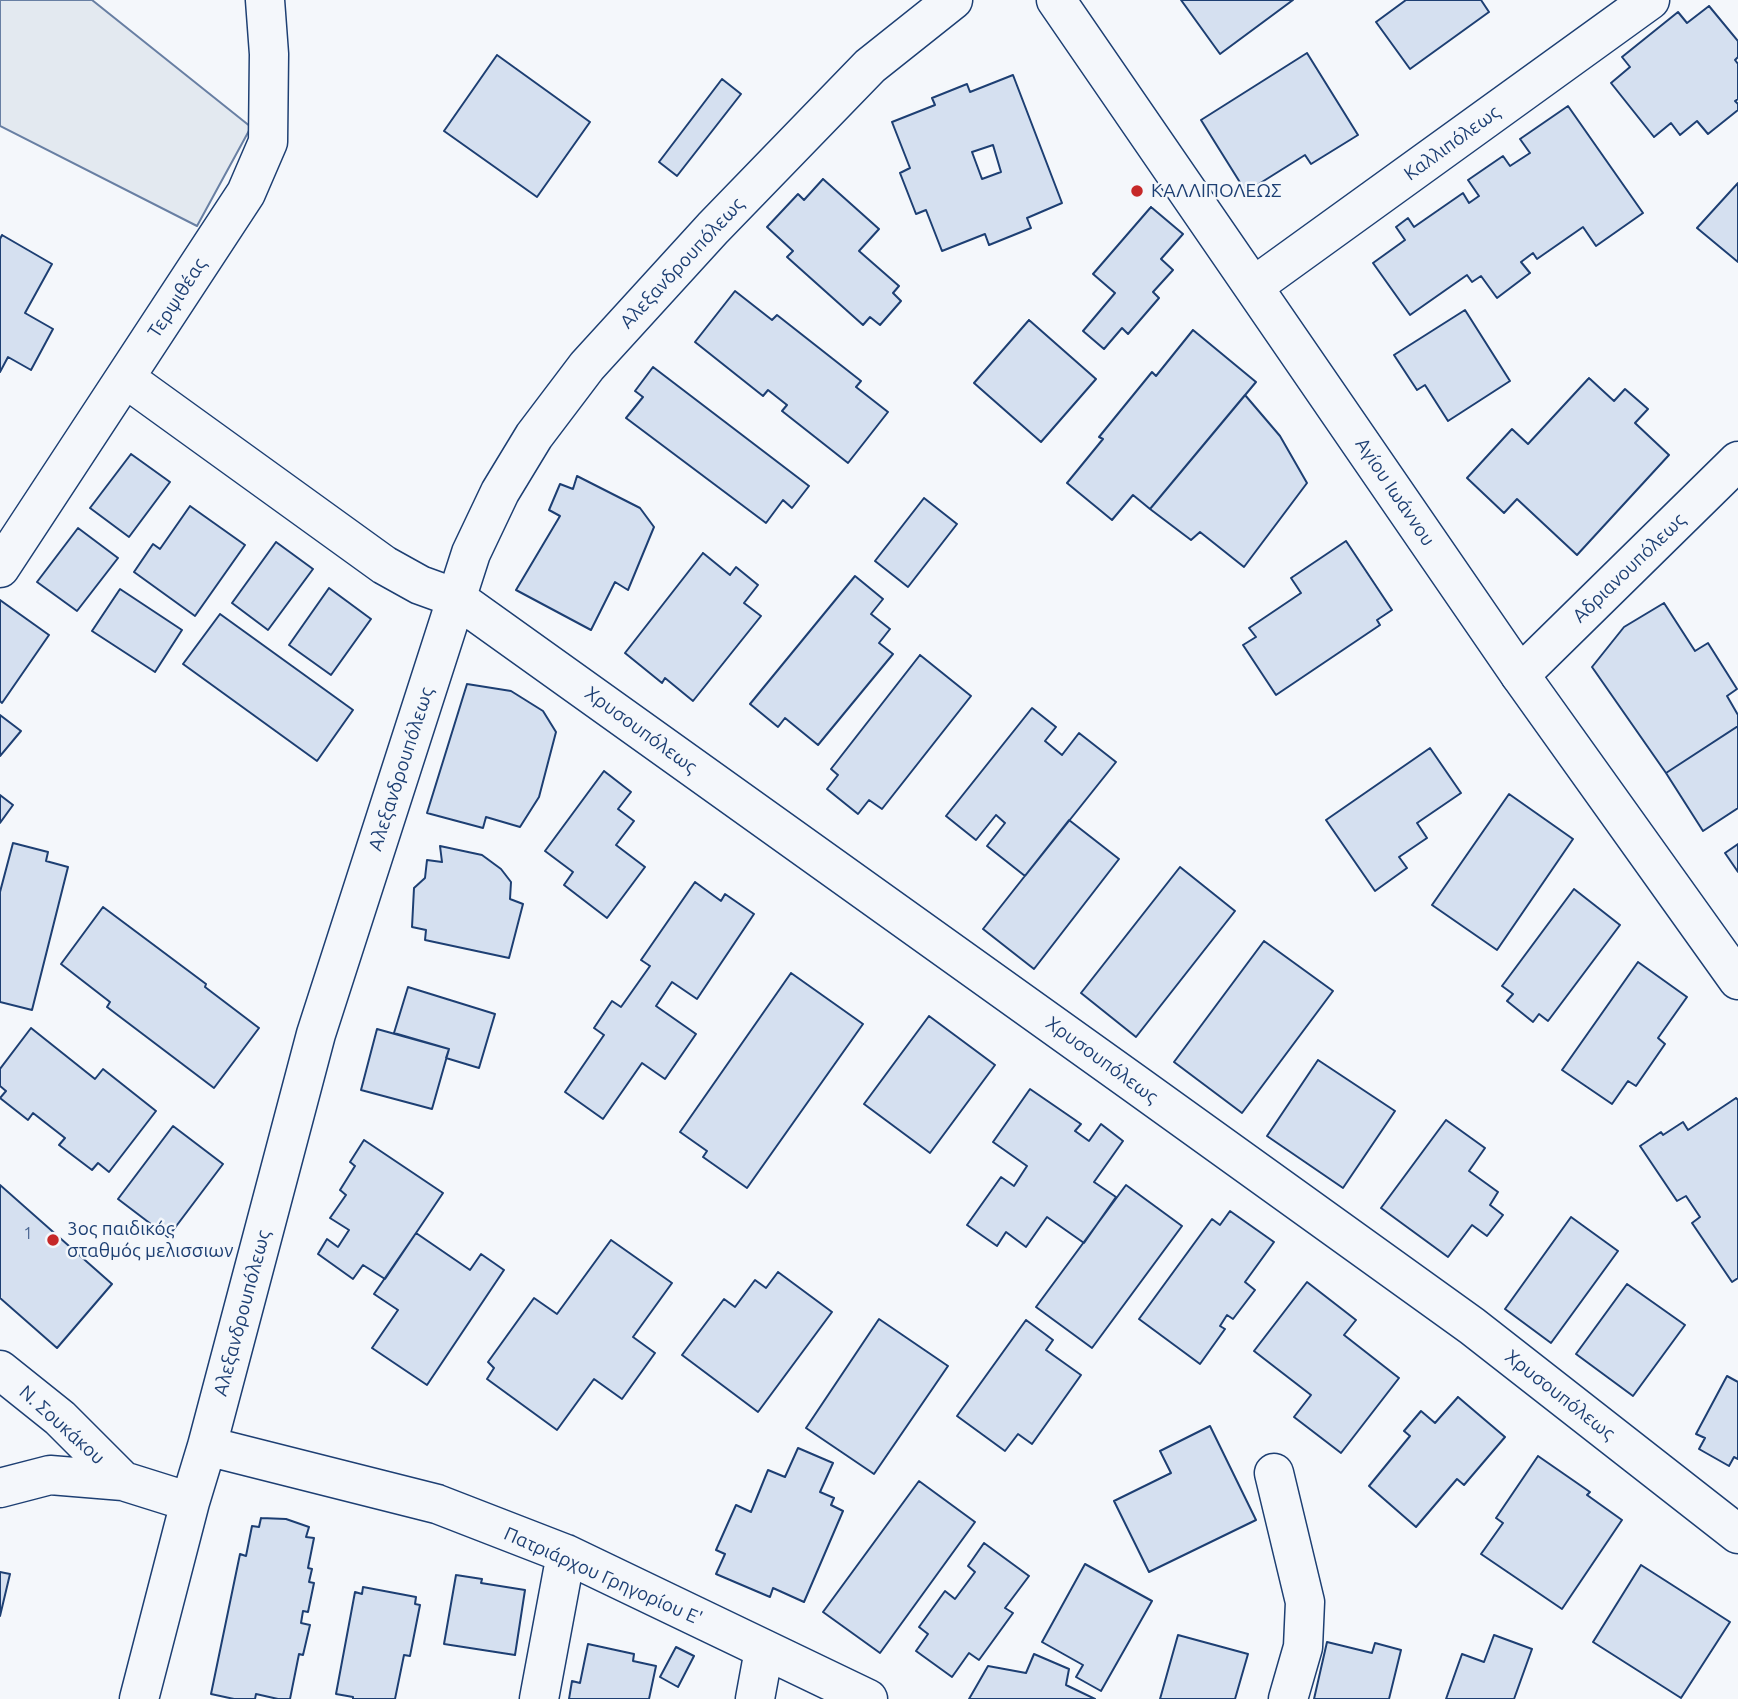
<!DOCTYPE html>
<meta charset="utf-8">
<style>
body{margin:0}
canvas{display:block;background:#f4f7fb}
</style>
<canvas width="1738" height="1699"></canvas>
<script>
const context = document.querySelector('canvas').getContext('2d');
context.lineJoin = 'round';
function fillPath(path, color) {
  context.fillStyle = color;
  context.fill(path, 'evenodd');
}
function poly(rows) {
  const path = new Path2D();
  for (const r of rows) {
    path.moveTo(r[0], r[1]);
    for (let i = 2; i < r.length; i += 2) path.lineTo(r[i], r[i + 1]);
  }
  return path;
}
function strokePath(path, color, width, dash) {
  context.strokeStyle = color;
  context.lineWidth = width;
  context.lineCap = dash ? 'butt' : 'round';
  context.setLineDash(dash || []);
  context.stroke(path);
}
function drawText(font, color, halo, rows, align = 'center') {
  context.font = font + ' Ubuntu,sans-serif';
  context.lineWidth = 5;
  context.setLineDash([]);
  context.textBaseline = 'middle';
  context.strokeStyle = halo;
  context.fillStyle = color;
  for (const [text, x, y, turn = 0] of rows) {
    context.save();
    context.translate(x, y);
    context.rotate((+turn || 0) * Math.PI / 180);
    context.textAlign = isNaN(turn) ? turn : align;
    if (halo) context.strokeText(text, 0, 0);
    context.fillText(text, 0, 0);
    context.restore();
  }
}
const green = poly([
 [0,0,92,0,251,127,197,226,0,126,0,0]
]);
const building = poly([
 [1181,0,1293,0,1220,54,1181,0],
 [1406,0,1481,0,1489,12,1410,69,1376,22,1406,0],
 [1709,6,1738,41,1738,57,1735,60,1738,64,1738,99,1735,101,1738,104,1738,110,1708,134,1697,121,1680,135,1671,123,1654,137,1611,83,1630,67,1622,57,1678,12,1687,23,1709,6],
 [1307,53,1358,135,1311,164,1305,155,1246,192,1201,120,1307,53],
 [497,55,590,122,537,197,444,131,497,55],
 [1013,75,1062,203,1027,218,1031,228,989,245,985,234,942,251,926,210,916,214,900,173,910,168,892,122,935,105,932,98,967,84,970,92,1013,75],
 [993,145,1001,172,982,179,972,152,993,145],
 [722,79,741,94,677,176,659,162,722,79],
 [1568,106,1643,213,1596,246,1583,227,1537,259,1533,253,1521,262,1530,273,1497,298,1481,276,1472,282,1467,275,1410,315,1373,263,1405,240,1396,227,1408,218,1414,227,1463,193,1469,203,1479,196,1468,180,1503,156,1510,166,1530,153,1520,139,1568,106],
 [823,179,879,229,859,251,899,286,893,293,901,301,880,325,870,317,863,325,787,257,793,251,767,227,798,194,804,200,823,179],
 [1738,183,1738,262,1697,228,1738,183],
 [1151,207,1183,234,1161,259,1173,270,1153,292,1159,298,1128,334,1122,328,1104,349,1083,331,1115,293,1093,274,1151,207],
 [2,235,52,264,25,313,53,329,31,370,8,357,0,372,0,239,2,235],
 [735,291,772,320,777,315,861,381,856,387,888,412,848,463,782,411,787,405,768,390,763,396,695,342,735,291],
 [1465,310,1510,381,1448,421,1425,385,1417,390,1394,355,1465,310],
 [1029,320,1096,379,1041,442,974,383,1029,320],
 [1193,330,1256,382,1150,509,1133,495,1112,520,1067,483,1103,439,1099,437,1152,372,1156,376,1193,330],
 [653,367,809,486,792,508,783,500,766,523,626,418,643,397,635,391,653,367],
 [1589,378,1614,401,1625,389,1648,409,1635,423,1669,455,1577,555,1517,499,1504,513,1467,478,1512,429,1528,444,1589,378],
 [1245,395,1280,436,1307,483,1244,567,1200,532,1191,540,1150,509,1245,395],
 [131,454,170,482,129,537,90,508,131,454],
 [577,476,640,508,654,527,628,590,615,582,591,630,516,590,560,516,549,510,560,484,573,489,577,476],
 [924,498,957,524,908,587,875,561,924,498],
 [190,506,245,545,195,616,134,572,153,544,160,549,190,506],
 [78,528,118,558,77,611,37,582,78,528],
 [1346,541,1392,610,1377,620,1380,625,1276,695,1243,645,1256,637,1249,628,1301,593,1291,578,1346,541],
 [276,542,313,569,268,630,232,603,276,542],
 [703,553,730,575,736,567,758,585,744,603,761,616,693,701,665,678,662,683,625,653,703,553],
 [855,576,883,599,871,614,890,629,879,643,893,654,818,745,785,718,778,727,750,704,855,576],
 [329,588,371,619,331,675,289,645,329,588],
 [120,589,182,630,155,672,92,631,120,589],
 [0,600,49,635,2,703,0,701,0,600],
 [1664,603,1695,651,1708,643,1737,689,1727,696,1738,715,1738,726,1666,773,1592,667,1624,627,1664,603],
 [220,614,353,710,317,761,183,664,220,614],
 [920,655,971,696,882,809,869,800,858,814,827,789,838,775,831,769,920,655],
 [467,684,511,691,543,711,556,732,539,797,520,827,486,817,483,828,427,813,467,684],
 [1032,708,1056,727,1045,741,1062,755,1079,733,1116,762,1025,876,987,846,1005,823,996,815,976,840,946,816,1032,708],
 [0,715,21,731,0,756,0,715],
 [1738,726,1738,808,1703,831,1666,773,1738,726],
 [1430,748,1461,793,1417,823,1427,838,1399,857,1407,868,1375,891,1326,820,1430,748],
 [604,771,631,792,618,809,634,821,616,845,645,867,607,918,564,885,573,872,545,851,604,771],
 [1509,794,1573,839,1497,950,1432,905,1509,794],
 [0,795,13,805,0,823,0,795],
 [1069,820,1119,859,1034,969,983,929,1069,820],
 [13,843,48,852,46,861,68,867,32,1010,0,1002,0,892,13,843],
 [1738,844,1738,872,1725,853,1738,844],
 [440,846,482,855,501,869,511,882,510,899,523,904,509,958,425,940,426,930,412,927,414,888,425,878,427,860,442,862,440,846],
 [1180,867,1235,911,1136,1037,1081,993,1180,867],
 [695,882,721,901,725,894,754,914,697,999,672,982,656,1006,696,1034,665,1079,642,1063,603,1119,565,1092,604,1035,594,1028,612,1001,621,1007,650,966,641,960,695,882],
 [1574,889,1620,925,1548,1021,1539,1014,1533,1022,1507,1001,1513,994,1502,986,1574,889],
 [103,907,206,984,205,987,259,1028,214,1088,107,1007,110,1002,61,964,103,907],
 [1264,941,1333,991,1242,1113,1174,1062,1264,941],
 [1638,962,1687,997,1658,1038,1665,1044,1636,1086,1628,1081,1612,1104,1562,1070,1638,962],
 [791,973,863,1024,747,1188,703,1157,707,1151,680,1132,791,973],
 [408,987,495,1014,479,1068,446,1058,449,1049,394,1033,408,987],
 [929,1016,995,1065,930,1153,864,1104,929,1016],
 [31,1028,95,1079,103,1069,156,1111,109,1172,98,1163,92,1170,59,1145,65,1138,33,1113,28,1120,0,1098,6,1091,0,1086,0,1069,31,1028],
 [377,1029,449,1049,432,1109,361,1090,377,1029],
 [1318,1060,1395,1111,1343,1188,1267,1136,1318,1060],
 [1030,1089,1081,1124,1075,1131,1089,1141,1101,1124,1123,1141,1094,1182,1116,1197,1084,1243,1047,1217,1026,1247,1006,1232,997,1246,967,1225,1001,1177,1014,1186,1027,1166,993,1142,1030,1089],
 [1736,1098,1738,1100,1738,1278,1732,1282,1692,1223,1700,1217,1686,1196,1677,1201,1640,1146,1661,1132,1663,1135,1683,1122,1688,1130,1736,1098],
 [1446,1120,1485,1148,1469,1171,1498,1192,1490,1205,1503,1215,1487,1236,1472,1225,1448,1257,1381,1208,1446,1120],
 [173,1126,223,1164,168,1237,118,1199,173,1126],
 [364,1140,443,1193,385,1279,363,1265,353,1279,318,1254,327,1239,338,1247,349,1230,330,1218,346,1195,340,1190,355,1166,350,1162,364,1140],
 [0,1185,112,1284,57,1348,0,1298,0,1185],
 [1126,1185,1182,1226,1092,1348,1036,1307,1126,1185],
 [1230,1211,1274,1242,1245,1282,1255,1290,1233,1319,1227,1315,1220,1326,1225,1329,1200,1364,1139,1319,1212,1219,1220,1225,1230,1211],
 [1571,1217,1618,1251,1551,1343,1505,1309,1571,1217],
 [416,1233,470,1270,481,1254,504,1270,427,1385,372,1348,398,1310,374,1294,416,1233],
 [611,1240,672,1283,633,1337,655,1353,622,1399,594,1379,557,1430,487,1379,494,1368,488,1362,534,1298,557,1314,611,1240],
 [778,1272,832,1312,758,1412,682,1355,724,1299,735,1307,755,1280,766,1288,778,1272],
 [1307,1282,1356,1320,1344,1335,1399,1378,1341,1453,1294,1417,1311,1395,1254,1351,1307,1282],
 [1627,1284,1685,1325,1633,1396,1576,1354,1627,1284],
 [879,1319,948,1366,874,1474,806,1428,879,1319],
 [1026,1320,1053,1340,1046,1350,1081,1375,1032,1444,1018,1434,1005,1451,957,1416,1026,1320],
 [1727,1376,1738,1382,1738,1459,1734,1457,1729,1466,1699,1449,1705,1438,1696,1434,1727,1376],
 [1458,1397,1505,1437,1464,1485,1457,1479,1416,1527,1369,1486,1410,1436,1404,1431,1421,1411,1435,1423,1458,1397],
 [1210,1426,1256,1520,1149,1572,1114,1501,1171,1473,1160,1451,1210,1426],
 [798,1448,833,1463,820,1492,834,1498,831,1505,843,1511,804,1602,773,1588,770,1597,716,1574,725,1554,716,1550,736,1505,751,1512,768,1470,785,1477,798,1448],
 [1538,1456,1590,1492,1587,1495,1622,1520,1562,1609,1481,1554,1503,1523,1496,1518,1538,1456],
 [919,1481,975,1522,880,1653,823,1612,919,1481],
 [261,1518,286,1519,309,1527,306,1537,314,1538,308,1568,312,1569,309,1582,314,1583,308,1612,303,1611,301,1623,310,1625,303,1655,299,1654,290,1699,278,1699,256,1694,255,1699,234,1699,211,1694,240,1554,246,1556,252,1526,259,1527,261,1518],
 [984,1543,1029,1576,1005,1608,1013,1613,979,1660,969,1653,952,1677,916,1651,928,1634,919,1627,945,1591,955,1599,975,1572,968,1566,984,1543],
 [1085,1564,1152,1601,1101,1691,1076,1677,1083,1665,1042,1642,1085,1564],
 [1641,1565,1730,1622,1681,1698,1593,1642,1641,1565],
 [0,1572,10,1574,0,1616,0,1572],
 [456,1575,482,1579,481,1583,525,1590,515,1655,444,1644,456,1575],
 [363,1587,416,1597,415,1604,420,1605,410,1656,404,1655,395,1699,353,1699,353,1697,336,1694,355,1592,362,1594,363,1587],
 [1178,1635,1248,1654,1235,1699,1160,1699,1178,1635],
 [1494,1635,1532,1649,1514,1699,1446,1699,1462,1654,1484,1662,1494,1635],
 [1327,1642,1372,1653,1375,1643,1401,1650,1389,1699,1314,1699,1327,1642],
 [588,1644,634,1654,633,1661,656,1666,649,1699,569,1699,572,1681,580,1683,588,1644],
 [676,1647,694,1656,678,1687,660,1677,676,1647],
 [1034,1654,1069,1669,1066,1685,1095,1699,969,1699,988,1666,1026,1673,1034,1654]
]);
const street = poly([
 [1254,286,1650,0],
 [125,378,384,565,420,585,456,598,1134,1083,1472,1326,1738,1534],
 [0,568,246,193,268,142,269,54,265,0],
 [1520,675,1738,461],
 [0,1370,60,1418,123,1481],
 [207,1446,437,1504,566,1554,868,1699],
 [1274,1473,1305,1602,1303,1647,1288,1699],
 [0,1488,50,1475,123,1481,190,1502],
 [139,1699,190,1502,207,1446,316,1034,471,553,500,492,534,436,587,366,713,228,870,66,953,0],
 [539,1699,566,1554],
 [755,1699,764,1650]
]);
const secondary = poly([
 [1056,0,1520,675,1738,980]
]);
const markers = [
 [1137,191,7,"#c62828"],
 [53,1240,7,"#c62828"]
];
const numberNames = [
 ["1",28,1234]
];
const streetNames = [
 ["Καλλιπόλεως",1452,143,-36],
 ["Αλεξανδρουπόλεως",682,263,-47],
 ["Τερψιθέας",177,298,-57],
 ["Αγίου Ιωάννου",1395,492,56],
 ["Αδριανουπόλεως",1629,568,-44],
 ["Χρυσουπόλεως",641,730,36],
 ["Αλεξανδρουπόλεως",401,769,-72],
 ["Χρυσουπόλεως",1102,1060,36],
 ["Αλεξανδρουπόλεως",242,1313,-75],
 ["Χρυσουπόλεως",1560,1395,38],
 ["Ν. Σουκάκου",62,1425,42],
 ["Πατριάρχου Γρηγορίου Ε'",603,1576,24]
];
const poiNames = [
 ["ΚΑΛΛΙΠΟΛΕΩΣ",1151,191],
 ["3ος παιδικός",67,1229],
 ["σταθμός μελισσιων",67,1251]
];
fillPath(green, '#e3e9f0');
strokePath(green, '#687fa3', 2);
fillPath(building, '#d5e0f0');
strokePath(building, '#1d3f73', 2);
strokePath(street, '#1d3f73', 41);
strokePath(secondary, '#1d3f73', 41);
strokePath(street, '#f4f7fb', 38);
strokePath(secondary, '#f4f7fb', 38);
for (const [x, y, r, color] of markers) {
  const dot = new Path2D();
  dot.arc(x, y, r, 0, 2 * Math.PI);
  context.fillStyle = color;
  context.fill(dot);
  strokePath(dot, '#f4f7fb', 2.5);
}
drawText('16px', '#4b6792', null, numberNames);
drawText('19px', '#1d3f73', '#f4f7fb', streetNames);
drawText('19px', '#1d3f73', '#f4f7fb', poiNames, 'left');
</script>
